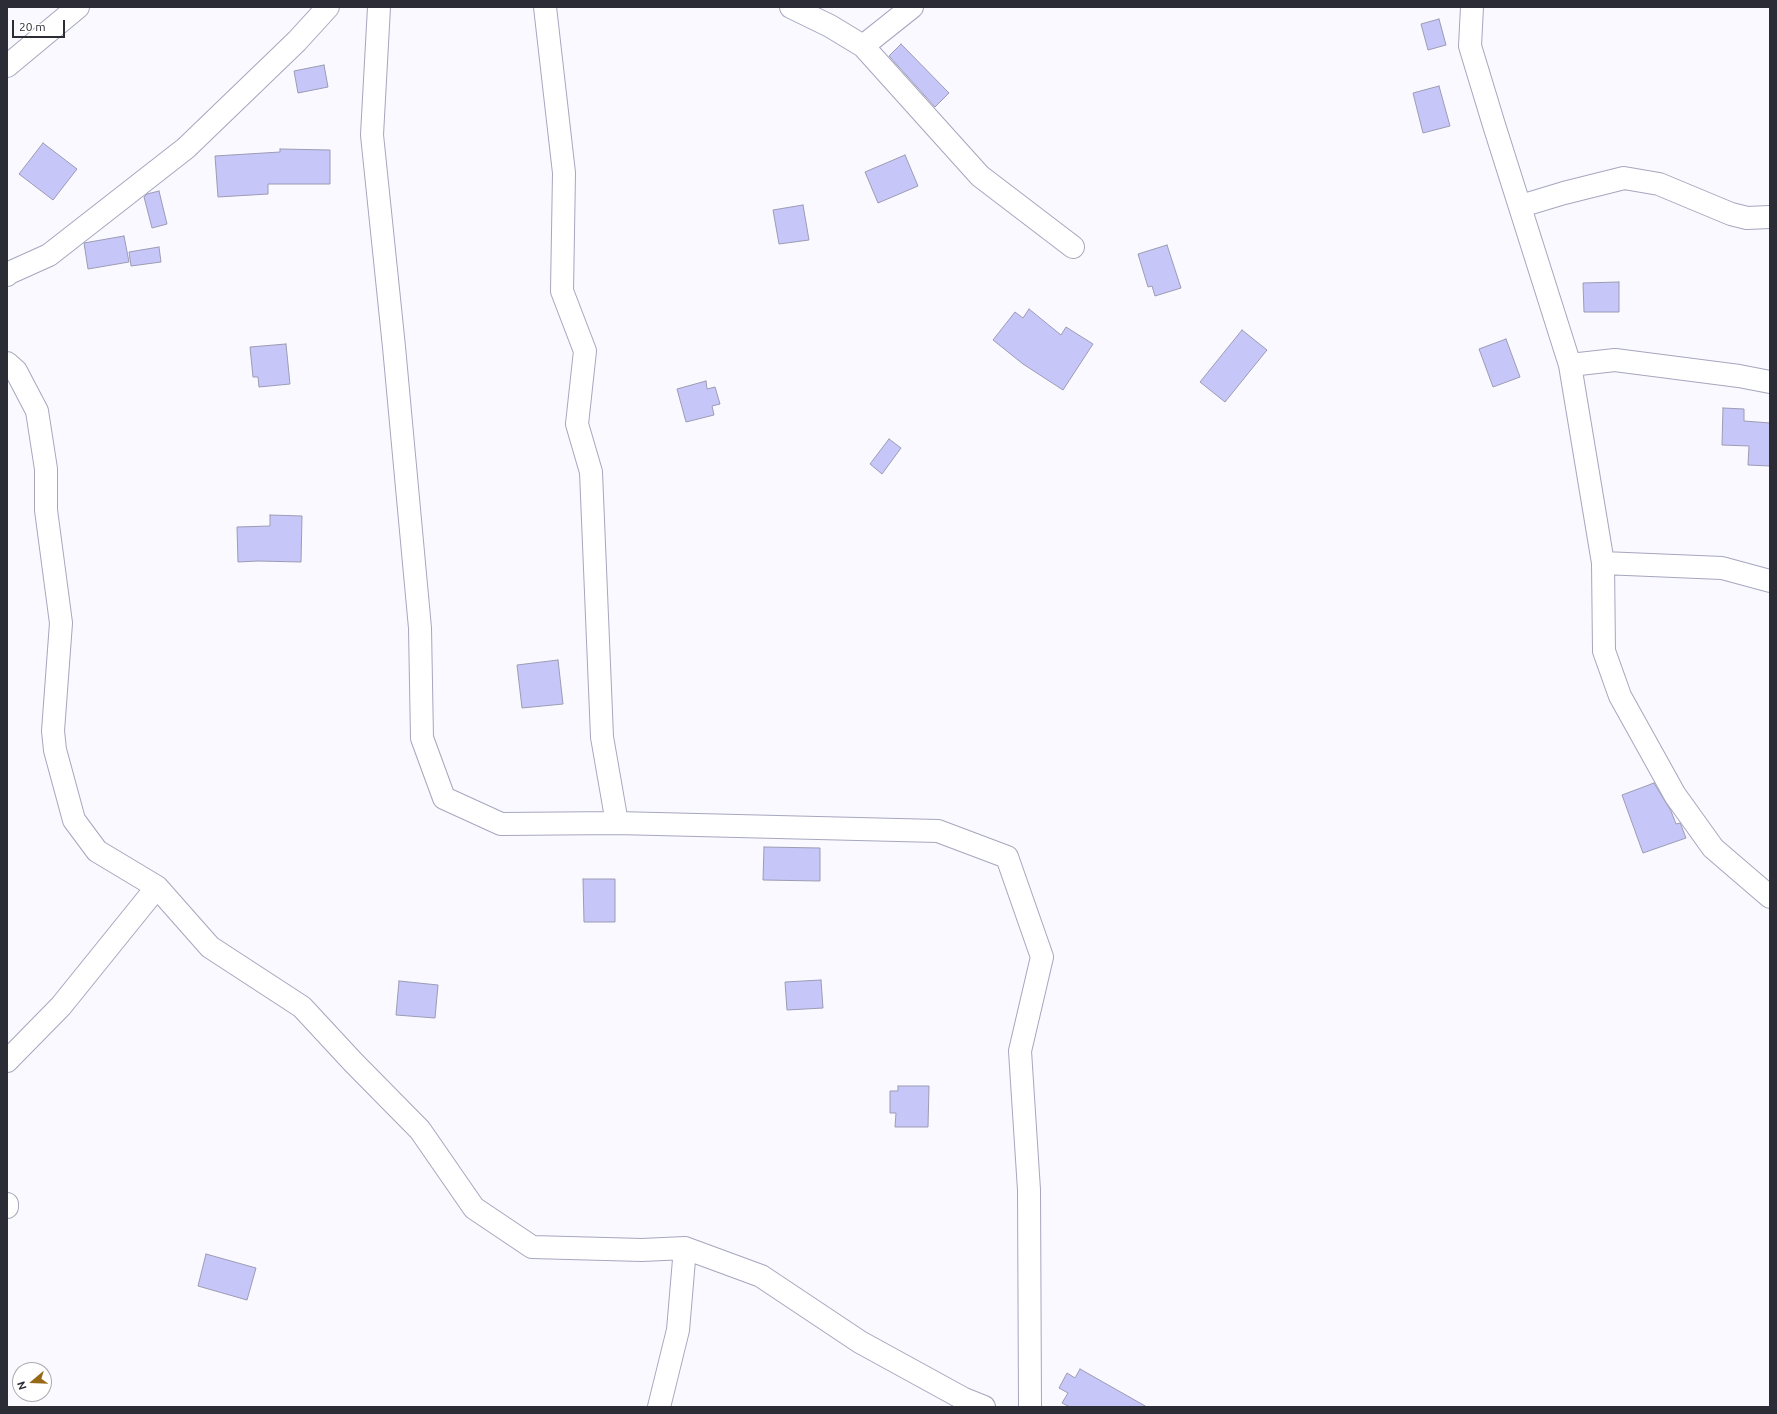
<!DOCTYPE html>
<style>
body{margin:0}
#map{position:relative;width:1777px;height:1414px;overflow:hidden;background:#f9f9ff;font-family:Ubuntu,sans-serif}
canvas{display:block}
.frame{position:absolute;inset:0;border:8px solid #2c2c36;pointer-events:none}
.north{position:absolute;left:12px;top:1362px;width:40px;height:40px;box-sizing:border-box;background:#fff;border:1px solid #ababaf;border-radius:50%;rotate:251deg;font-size:11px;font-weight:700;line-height:16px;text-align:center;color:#2c2c36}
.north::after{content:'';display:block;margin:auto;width:14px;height:18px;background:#966917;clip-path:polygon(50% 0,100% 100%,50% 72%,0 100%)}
.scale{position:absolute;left:12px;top:20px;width:53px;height:18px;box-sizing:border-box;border:2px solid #2c2c36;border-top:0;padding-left:5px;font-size:12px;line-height:14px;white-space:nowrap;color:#2c2c36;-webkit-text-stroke:3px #fff;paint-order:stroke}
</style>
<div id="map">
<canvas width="1777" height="1414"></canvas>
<div class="frame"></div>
<div class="north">N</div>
<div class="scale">20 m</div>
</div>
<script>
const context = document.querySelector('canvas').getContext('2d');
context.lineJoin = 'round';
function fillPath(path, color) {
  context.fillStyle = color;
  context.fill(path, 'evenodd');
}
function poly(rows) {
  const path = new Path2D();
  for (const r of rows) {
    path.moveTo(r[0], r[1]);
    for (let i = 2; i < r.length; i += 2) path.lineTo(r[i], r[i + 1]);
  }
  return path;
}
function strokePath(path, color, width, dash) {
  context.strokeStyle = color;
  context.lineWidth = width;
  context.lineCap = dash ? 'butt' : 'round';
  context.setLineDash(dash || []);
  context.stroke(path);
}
const building = poly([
 [1439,19,1446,45,1428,50,1421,24,1439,19],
 [901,44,949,93,935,107,889,56,901,44],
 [324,65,328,87,298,93,294,71,324,65],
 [1439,86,1450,126,1423,133,1413,93,1439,86],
 [43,143,77,169,53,200,19,174,43,143],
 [280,149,330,150,330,184,268,184,268,194,218,197,215,156,280,152,280,149],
 [905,155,918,186,878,203,865,172,905,155],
 [159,191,167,224,152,228,144,197,147,194,159,191],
 [803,205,809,240,779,244,773,210,803,205],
 [124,236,129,262,88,269,84,243,124,236],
 [1167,245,1181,288,1155,296,1152,286,1148,287,1138,254,1167,245],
 [159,247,161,262,131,266,129,252,159,247],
 [1619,282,1619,312,1584,312,1583,283,1619,282],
 [1029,309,1061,335,1066,327,1093,344,1063,390,1023,364,993,340,1015,312,1023,318,1029,309],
 [1242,330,1267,350,1225,402,1200,382,1242,330],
 [1506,339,1520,377,1493,387,1479,349,1506,339],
 [286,344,290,384,259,387,258,377,253,377,250,347,286,344],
 [706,381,707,389,715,387,720,404,712,406,714,415,686,422,677,389,706,381],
 [1723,408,1744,409,1744,421,1770,423,1770,466,1748,465,1749,446,1722,445,1723,408],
 [889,439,901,448,882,474,870,464,889,439],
 [270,515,302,516,301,562,258,561,238,562,237,527,270,526,270,515],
 [558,660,563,704,522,708,517,665,558,660],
 [1654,783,1671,811,1676,824,1680,823,1681,825,1686,838,1643,853,1622,795,1654,783],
 [764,847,820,848,820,881,763,880,764,847],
 [583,879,615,879,615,922,584,922,583,879],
 [821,980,823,1008,787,1010,785,982,821,980],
 [399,981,438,985,435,1018,396,1015,399,981],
 [898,1086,929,1086,928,1127,895,1127,896,1113,890,1113,890,1091,898,1091,898,1086],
 [206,1254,256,1268,247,1300,198,1286,206,1254],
 [1080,1369,1147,1407,1070,1407,1062,1403,1068,1393,1059,1388,1067,1373,1075,1378,1080,1369]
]);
const minor = poly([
 [379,7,372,135,394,347,420,628,422,738,444,798,501,824,617,823,938,831,1007,857,1042,957,1020,1051,1029,1190,1030,1407],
 [545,7,564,173,562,291,585,351,577,424,591,472,602,737,617,823],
 [791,7,830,26,863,46,912,7],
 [1472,7,1470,46,1494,125,1570,365,1603,563,1604,651,1620,696,1675,795,1713,848,1770,897],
 [863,46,980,176,1073,247],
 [7,66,78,7],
 [1521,206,1564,193,1624,178,1659,184,1731,214,1747,218,1770,217],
 [7,275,9,273,49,255,186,148,297,41,328,7],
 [7,363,16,371,37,411,46,469,46,510,61,623,53,731,55,750,74,820,97,851,157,887,210,947,302,1007,353,1062,420,1130,474,1208,532,1247,642,1250,685,1248,761,1276,860,1342,964,1399,984,1407],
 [1570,365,1615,360,1739,376,1770,382],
 [1603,563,1722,568,1770,581],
 [7,1061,61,1006,157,887],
 [7,1204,7,1207],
 [659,1407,678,1330,685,1248]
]);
fillPath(building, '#c7c6f8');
strokePath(building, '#9c9bb4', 1);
strokePath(minor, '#a6a6bf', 24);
strokePath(minor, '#fff', 22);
</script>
